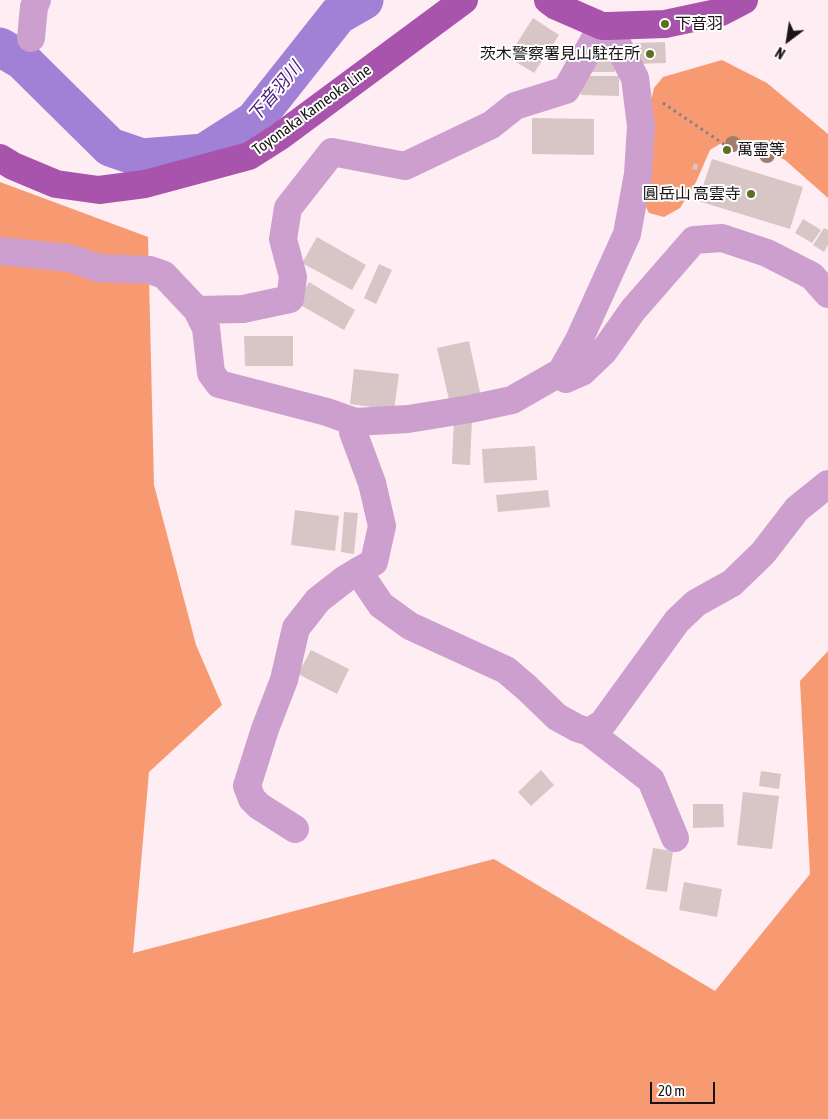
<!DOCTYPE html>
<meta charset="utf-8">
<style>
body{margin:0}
#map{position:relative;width:828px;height:1119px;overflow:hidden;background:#feedf3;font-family:"Asap Condensed",sans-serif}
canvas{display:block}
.north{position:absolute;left:763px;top:15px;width:50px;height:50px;-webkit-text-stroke:4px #fff;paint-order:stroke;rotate:211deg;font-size:14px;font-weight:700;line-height:20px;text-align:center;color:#1a1416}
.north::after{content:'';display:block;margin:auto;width:18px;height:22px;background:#1a1416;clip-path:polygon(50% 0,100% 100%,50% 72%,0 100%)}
.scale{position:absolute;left:650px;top:1082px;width:65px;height:22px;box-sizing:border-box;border:2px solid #1a1416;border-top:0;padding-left:6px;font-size:15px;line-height:18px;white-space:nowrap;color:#1a1416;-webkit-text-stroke:4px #fff;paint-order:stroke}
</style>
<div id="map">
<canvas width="828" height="1119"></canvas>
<div class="north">N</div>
<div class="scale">20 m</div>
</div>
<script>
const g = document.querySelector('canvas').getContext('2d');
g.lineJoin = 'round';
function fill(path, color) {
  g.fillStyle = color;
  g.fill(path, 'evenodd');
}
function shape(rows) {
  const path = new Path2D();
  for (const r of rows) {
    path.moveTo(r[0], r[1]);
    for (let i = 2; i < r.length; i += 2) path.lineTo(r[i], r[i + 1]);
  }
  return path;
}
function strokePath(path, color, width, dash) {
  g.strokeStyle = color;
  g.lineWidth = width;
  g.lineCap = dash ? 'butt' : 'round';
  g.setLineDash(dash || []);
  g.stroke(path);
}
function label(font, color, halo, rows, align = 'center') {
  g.font = font + ' "Asap Condensed","Noto Sans JP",sans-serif';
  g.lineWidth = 4;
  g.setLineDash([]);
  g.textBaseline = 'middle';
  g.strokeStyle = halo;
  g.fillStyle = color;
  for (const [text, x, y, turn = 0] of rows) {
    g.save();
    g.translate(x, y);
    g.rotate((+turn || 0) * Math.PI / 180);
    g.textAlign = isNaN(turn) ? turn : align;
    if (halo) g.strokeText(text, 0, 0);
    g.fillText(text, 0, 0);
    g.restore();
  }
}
fill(shape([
 [722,60,767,83,828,134,828,198,785,160,755,146,730,141,720,144,710,150,696,182,680,208,664,217,649,213,642,199,649,109,654,88,663,77],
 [0,182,148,237,154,485,196,645,222,705,149,772,133,953,494,859,715,991,810,874,800,681,828,651,828,1119,0,1119]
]), '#f89a71');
strokePath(shape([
 [0,47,22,60,110,147,142,158,204,153,254,121,338,15,364,0]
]), '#a181d6', 39);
fill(shape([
 [533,18,559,35,534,73,508,57],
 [665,42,666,63,636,64,635,43],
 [590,55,615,55,615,72,590,72],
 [581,76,619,76,619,96,581,95],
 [532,118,594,119,594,155,532,154],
 [712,159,803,187,790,229,698,201],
 [694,163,698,165,697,170,692,169],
 [803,219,821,230,812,243,795,233],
 [824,228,828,230,828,245,824,252,813,245],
 [317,237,366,265,352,290,302,263],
 [379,264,392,270,376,304,364,298],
 [309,282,355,310,344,330,297,303],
 [244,336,293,336,293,366,245,366],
 [469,341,481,397,450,404,437,348],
 [354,369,399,374,394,410,350,404],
 [454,418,472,419,470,465,452,464],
 [535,446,537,480,484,483,482,449],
 [548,490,550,507,498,512,496,495],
 [295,510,339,516,335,551,291,545],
 [344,512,358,513,354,554,341,552],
 [311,650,349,669,337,694,298,674],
 [541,770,554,785,531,806,518,792],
 [761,771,781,774,779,789,759,786],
 [743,792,779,796,772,849,737,845],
 [693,804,723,804,724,827,693,828],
 [653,848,673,851,667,892,646,889],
 [684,882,722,889,717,917,679,910]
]), '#d8c5c5');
strokePath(shape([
 [663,103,725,145]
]), '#887d81', 3, [2.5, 4]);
strokePath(shape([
 [31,38,34,7,37,0],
 [0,251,69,258,99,268,150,270,164,275,197,310,206,328,211,373,219,384,327,412,355,422],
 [197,310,243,309,290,299,293,277,283,239,288,208,332,152,405,166,491,125,515,106,566,90,602,26],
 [561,372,566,379,582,372,604,351,633,310,694,240,722,238,767,253,812,276,828,294],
 [358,571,381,605,410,626,506,670,527,688,557,717,577,728,589,732,603,723,677,621,696,603,732,583,763,553,797,509,828,484],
 [589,732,651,780,675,838],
 [295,829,259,806,252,799,247,786,265,729,284,680,296,628,318,600,345,579,374,562,382,526,372,483,353,432,355,422,408,419,470,409,512,400,561,372,579,340,627,234,638,174,641,126,635,78,608,26]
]), '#cd9fce', 28);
strokePath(shape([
 [548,0,556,6,602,26,608,26,665,24,721,12,744,0],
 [0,158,13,166,56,184,99,190,145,184,249,156,279,137,464,0]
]), '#a954ac', 28);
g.fillStyle = '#a47c6e';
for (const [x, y] of [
 [733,144],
 [767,155]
]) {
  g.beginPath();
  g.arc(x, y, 8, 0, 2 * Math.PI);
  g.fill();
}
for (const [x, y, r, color] of [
 [665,24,5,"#5d701f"],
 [650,54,5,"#5d701f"],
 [727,150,5,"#5d701f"],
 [751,194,5,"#5d701f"]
]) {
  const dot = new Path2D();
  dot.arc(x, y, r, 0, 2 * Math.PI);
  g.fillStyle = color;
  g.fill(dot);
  strokePath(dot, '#fff', 2);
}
label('16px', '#1a1416', '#fff', [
 ["下音羽",675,24],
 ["茨木警察署見山駐在所",640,54,"right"],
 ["萬霊等",737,150],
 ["圓岳山 高雲寺",741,194,"right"]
], 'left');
label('16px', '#1a1416', '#fff', [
 ["Toyonaka Kameoka Line",312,110,-36]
]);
label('italic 18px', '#48167b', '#fff', [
 ["下音羽川",275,92,-50]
]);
</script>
